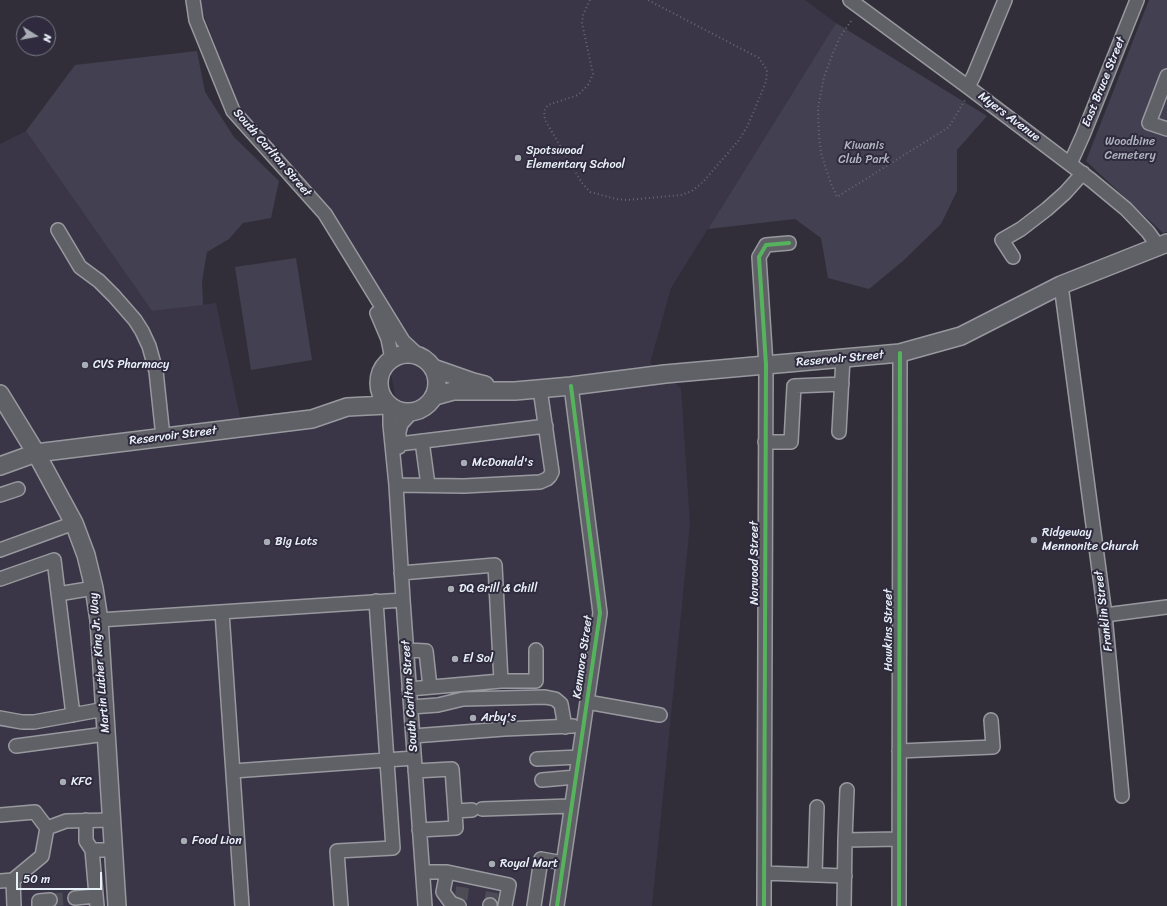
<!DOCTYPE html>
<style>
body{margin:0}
#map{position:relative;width:1167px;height:906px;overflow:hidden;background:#312e39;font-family:Sriracha,sans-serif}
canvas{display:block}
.north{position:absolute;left:16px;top:16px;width:40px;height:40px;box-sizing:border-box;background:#2f2a3d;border:1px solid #797a88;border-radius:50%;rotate:101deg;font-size:11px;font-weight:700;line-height:16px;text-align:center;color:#e8f1f8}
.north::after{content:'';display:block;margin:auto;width:14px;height:18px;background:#a8adb5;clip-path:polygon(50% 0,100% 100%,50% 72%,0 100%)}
.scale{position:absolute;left:16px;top:872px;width:86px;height:18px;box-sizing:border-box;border:2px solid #e8f1f8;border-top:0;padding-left:5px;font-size:12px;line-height:14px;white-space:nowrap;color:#e8f1f8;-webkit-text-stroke:3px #2f2a3d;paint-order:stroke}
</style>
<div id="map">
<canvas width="1167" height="906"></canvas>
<div class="north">N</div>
<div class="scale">50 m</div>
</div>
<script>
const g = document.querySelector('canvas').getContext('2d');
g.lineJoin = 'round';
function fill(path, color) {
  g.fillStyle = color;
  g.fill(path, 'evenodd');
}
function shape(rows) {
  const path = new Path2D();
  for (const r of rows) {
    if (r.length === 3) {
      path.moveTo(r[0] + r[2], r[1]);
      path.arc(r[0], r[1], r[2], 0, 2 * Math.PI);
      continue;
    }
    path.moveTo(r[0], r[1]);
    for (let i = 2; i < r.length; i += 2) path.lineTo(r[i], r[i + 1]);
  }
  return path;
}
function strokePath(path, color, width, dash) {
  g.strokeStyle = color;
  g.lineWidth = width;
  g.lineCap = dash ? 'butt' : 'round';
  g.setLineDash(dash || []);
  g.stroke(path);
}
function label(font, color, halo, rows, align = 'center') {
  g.font = font + ' Sriracha,sans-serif';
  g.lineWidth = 4;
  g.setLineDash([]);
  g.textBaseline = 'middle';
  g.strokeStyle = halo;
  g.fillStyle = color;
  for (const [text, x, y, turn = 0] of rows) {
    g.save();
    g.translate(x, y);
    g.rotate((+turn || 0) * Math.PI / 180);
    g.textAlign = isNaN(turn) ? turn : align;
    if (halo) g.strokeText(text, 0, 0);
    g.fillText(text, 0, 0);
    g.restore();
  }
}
fill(shape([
 [201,0,805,0,836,23,671,288,650,363,681,388,690,524,652,906,0,906,0,144,26,131,152,311,216,303,240,417,396,401,379,309,360,256,330,208,239,108,202,10]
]), '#3a3647');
fill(shape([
 [1149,0,1167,0,1167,232,1163,233,1086,161],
 [836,23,987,116,957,150,957,191,941,224,903,261,869,289,828,278,821,238,795,219,708,229],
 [197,51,205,92,234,137,279,181,271,218,243,223,229,239,207,252,202,281,203,305,152,311,26,131,75,65],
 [296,258,312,360,251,370,235,267]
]), '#434151');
strokePath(shape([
 [50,900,75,898],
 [461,900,463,884],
 [490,905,493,889]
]), '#4c4b56', 13, [13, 6]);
const minor = shape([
 [193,0,196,20,233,111,325,214,403,341,419,356],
 [850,0,968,87,1091,180,1126,209,1148,232,1158,246],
 [1167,76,1149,123,1167,129],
 [968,87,974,75,1005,0],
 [1070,164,1083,135,1137,0],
 [58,230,80,267,99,281,114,296,135,320,142,331,149,346,156,371,163,437],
 [1013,257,1002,240,1021,229,1047,209,1065,193,1083,173],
 [1061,285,1105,615,1122,796],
 [377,313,388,339,392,359],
 [390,407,390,425,396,485,403,600,425,906],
 [839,432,843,358],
 [422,441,428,485],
 [765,442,791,442,794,386,842,384],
 [399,444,546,426],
 [399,447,399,432,401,424,411,413],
 [396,485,464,486,540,482,547,479,550,476,552,472,540,389],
 [0,495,18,489],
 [0,550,74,523],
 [401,573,495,565,501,681,536,681,536,650],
 [0,579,54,560,73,715],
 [58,594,94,588],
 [222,612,242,906],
 [1105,615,1167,607],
 [99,620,403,600],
 [407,650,426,651,430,687],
 [409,689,501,681],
 [587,702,660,715],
 [411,707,438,705,463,699,545,697,555,699,561,704,565,727],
 [0,718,22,722,34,722,105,709],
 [413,736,504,729,573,726],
 [16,746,106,734],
 [899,751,993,747,991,720],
 [537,759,579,757],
 [233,771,414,758],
 [415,771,452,769,455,811,456,828,419,830],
 [542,780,576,777],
 [847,790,845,840,899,839],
 [482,809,571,806],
 [455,811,472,810],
 [0,815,35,812,47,828],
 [86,820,86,841,92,850],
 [423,872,447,872,509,885,505,906],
 [447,872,443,892,451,903,459,906],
 [764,873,845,876],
 [815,875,817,807],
 [0,881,13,880],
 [75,898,96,896],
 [14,906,13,880,42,856,47,828,66,821,112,820],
 [39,906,39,901,50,900],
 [97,906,92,850,113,850],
 [341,906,337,851,393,848,376,601],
 [490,906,490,905],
 [534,906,541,859,563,863],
 [557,906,600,613,571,386],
 [764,906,766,365,759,257,766,245,789,243],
 [844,906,845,840],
 [899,906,900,353]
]);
const major = shape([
 [408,383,29],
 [433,368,473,382,485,385],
 [0,394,36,453,74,523,86,555,94,588,99,620,117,906],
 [435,396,453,391,515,391,571,386,665,374,900,353,961,336,1061,285,1167,243],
 [0,466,36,453,312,419,347,407,387,405]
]);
strokePath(minor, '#98999f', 16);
strokePath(major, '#98999f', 20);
strokePath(shape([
 [590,0,583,15,582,23,593,74,588,85,578,95,548,105,544,111,545,120,582,183,590,192,616,199,627,200,681,195,692,191,703,182,739,140,748,125,766,82,767,70,759,58,648,0],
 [851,21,840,37,833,53,824,77,818,108,819,135,821,153,830,181,837,197,949,127,965,100]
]), '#68686f', 2, [1, 3]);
strokePath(minor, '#606067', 13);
strokePath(major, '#606067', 17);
strokePath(shape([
 [557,906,600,613,571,386],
 [764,906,766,365,759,257,766,245,789,243],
 [899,906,900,353]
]), '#56b35d', 4);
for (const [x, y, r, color] of [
 [518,158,4,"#a8adb5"],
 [85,365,4,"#a8adb5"],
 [464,463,4,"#a8adb5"],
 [1034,540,4,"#a8adb5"],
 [267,542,4,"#a8adb5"],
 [451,589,4,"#a8adb5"],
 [455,659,4,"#a8adb5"],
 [473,718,4,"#a8adb5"],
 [63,782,4,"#a8adb5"],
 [184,841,4,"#a8adb5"],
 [492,864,4,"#a8adb5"]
]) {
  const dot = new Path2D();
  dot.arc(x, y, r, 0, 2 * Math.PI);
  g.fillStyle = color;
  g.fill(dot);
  strokePath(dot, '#2f2a3d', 1.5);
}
label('12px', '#e8f1f8', '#2f2a3d', [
 ["East Bruce Street",1104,82,-68],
 ["Myers Avenue",1009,117,37],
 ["South Carlton Street",272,153,49],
 ["Reservoir Street",840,359,-5],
 ["Reservoir Street",173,436,-7],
 ["Norwood Street",755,563,-90],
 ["Franklin Street",1104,611,-97],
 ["Hawkins Street",889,630,-90],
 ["Kenmore Street",583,657,-82],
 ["Martin Luther King Jr. Way",100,663,-95],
 ["South Carlton Street",410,696,-94]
]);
label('12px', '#afb4bf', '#2f2a3d', [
 ["Woodbine",1130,142],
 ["Cemetery",1130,156],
 ["Kiwanis",864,146],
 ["Club Park",864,160]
]);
label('12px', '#e8f1f8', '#2f2a3d', [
 ["Spotswood",526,151],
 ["Elementary School",526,165],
 ["CVS Pharmacy",93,365],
 ["McDonald's",472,463],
 ["Ridgeway",1042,533],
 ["Mennonite Church",1042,547],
 ["Big Lots",275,542],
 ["DQ Grill & Chill",459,589],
 ["El Sol",463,659],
 ["Arby's",481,718],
 ["KFC",71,782],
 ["Food Lion",192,841],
 ["Royal Mart",500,864]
], 'left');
</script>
